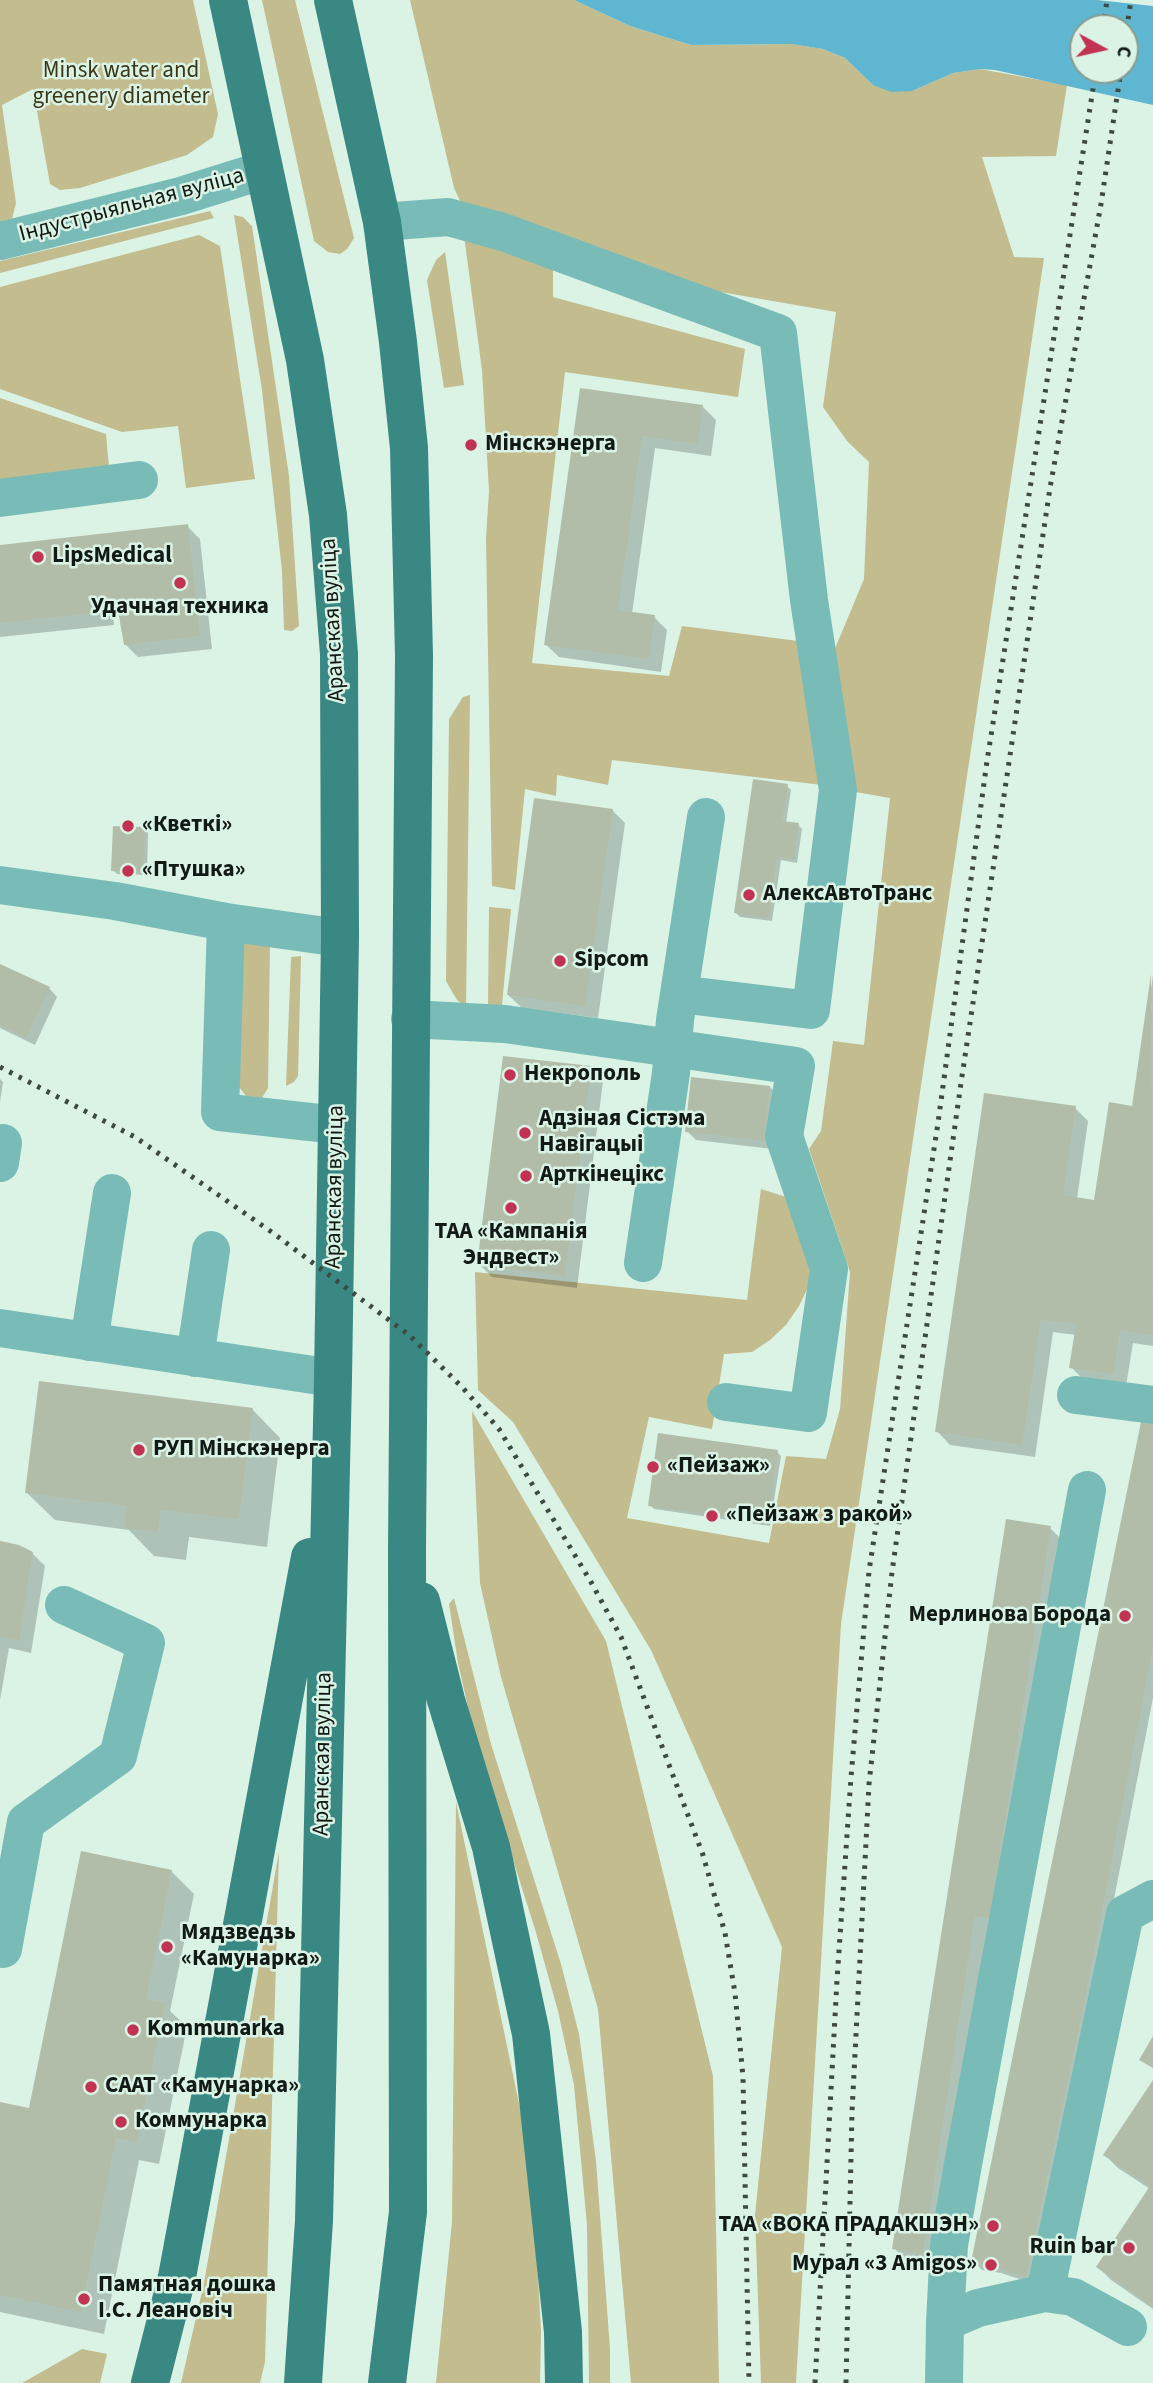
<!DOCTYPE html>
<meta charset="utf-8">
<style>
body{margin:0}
#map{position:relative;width:1153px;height:2383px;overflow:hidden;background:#dbf3e5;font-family:"Source Sans 3",sans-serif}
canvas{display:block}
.north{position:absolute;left:1069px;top:14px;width:70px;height:70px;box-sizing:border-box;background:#dbf3e5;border:2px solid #8a9c92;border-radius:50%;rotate:98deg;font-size:19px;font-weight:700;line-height:28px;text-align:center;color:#111a15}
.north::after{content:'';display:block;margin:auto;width:24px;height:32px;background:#c23253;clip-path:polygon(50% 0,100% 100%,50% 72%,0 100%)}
</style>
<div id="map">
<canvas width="1153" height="2383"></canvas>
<div class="north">С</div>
</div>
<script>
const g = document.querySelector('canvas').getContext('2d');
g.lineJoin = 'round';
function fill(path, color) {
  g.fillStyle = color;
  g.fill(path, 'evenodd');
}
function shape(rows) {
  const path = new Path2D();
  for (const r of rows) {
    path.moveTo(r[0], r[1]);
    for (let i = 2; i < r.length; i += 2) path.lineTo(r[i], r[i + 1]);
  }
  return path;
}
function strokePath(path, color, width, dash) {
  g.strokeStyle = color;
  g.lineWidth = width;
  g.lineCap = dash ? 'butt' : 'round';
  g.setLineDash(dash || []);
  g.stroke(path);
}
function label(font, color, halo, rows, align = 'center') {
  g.font = font + ' "Source Sans 3",sans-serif';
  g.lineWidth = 5;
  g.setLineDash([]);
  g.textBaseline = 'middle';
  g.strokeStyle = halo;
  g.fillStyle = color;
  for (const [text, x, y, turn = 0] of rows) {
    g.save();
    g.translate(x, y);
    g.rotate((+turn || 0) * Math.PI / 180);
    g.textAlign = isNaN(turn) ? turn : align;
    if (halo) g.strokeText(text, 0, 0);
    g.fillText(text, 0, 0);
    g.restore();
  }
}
fill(shape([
 [0,0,193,0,218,114,213,137,187,155,80,188,60,190,50,184,33,89,2,105,16,203,12,219,0,223],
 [262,0,295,0,354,238,347,249,340,254,328,252,314,241],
 [410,0,574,0,630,26,691,45,792,44,823,49,845,58,873,85,912,91,953,73,980,69,1067,85,1056,156,982,157,1014,257,1044,258,841,1624,796,2383,761,2383,755,2215,782,1947,651,1650,513,1422,478,1390,475,1272,747,1300,761,1189,789,1198,804,1226,811,1281,799,1306,786,1325,770,1340,752,1352,724,1354,712,1429,649,1417,627,1518,769,1543,786,1456,826,1459,840,1409,850,1272,809,1149,821,1131,833,1041,864,1045,890,798,850,791,834,651,864,579,869,462,847,441,823,407,836,312,715,291,462,205,454,188],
 [210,211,214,218,0,273,0,261],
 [234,215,243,217,252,226,289,476,299,626,292,631,284,630,282,571,262,390],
 [199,235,220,246,255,479,186,488,178,426,122,432,0,389,0,287],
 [464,236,553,262,553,297,745,349,738,397,565,372,532,663,669,676,682,626,798,641,822,785,612,760,608,785,557,775,556,796,525,789,515,890,492,886,486,538,489,491,482,370],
 [445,252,464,385,444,388,427,280,436,260],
 [0,398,106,434,109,467,0,480],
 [470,695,466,1007,457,1000,446,981,449,719,463,697],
 [489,907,511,909,502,1005,488,1006],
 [241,939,270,943,268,1088,262,1098,246,1096,239,1087],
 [301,956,298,1076,294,1082,286,1086,291,957],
 [472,1411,606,1641,713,2076,719,2383,631,2383,598,2009,501,1677,480,1583],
 [454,1598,491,1744,561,1964,579,2034,596,2161,610,2349,610,2383,589,2383,587,2225,574,2085,558,2011,535,1929,477,1747,458,1663,449,1604],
 [456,1802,521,2113,535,2221,541,2331,540,2383,436,2383,452,2222],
 [279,1851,265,2362,260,2383,181,2383,204,2283],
 [82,2349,107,2354,100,2383,22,2383]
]), '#c2bc8e');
fill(shape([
 [574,0,1097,0,1153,6,1153,105,995,70,980,69,953,73,912,91,891,92,873,85,845,58,823,49,792,44,691,45,630,26],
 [1083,28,1125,28,1125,70,1083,70]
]), '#5fb6d0');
fill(shape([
 [581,390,703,407,716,420,711,456,655,448,632,614,654,617,667,630,661,672,559,657,545,644],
 [187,526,200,539,212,649,138,657,125,644,120,613,113,614,114,625,0,637,0,546],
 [787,786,791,790,786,823,798,825,802,829,797,863,781,860,772,921,740,917,736,913],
 [612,810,625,823,598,1018,522,1008,508,995],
 [144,829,148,833,147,875,117,874,113,870],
 [0,966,49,988,57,997,35,1045,0,1028],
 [1153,975,1153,1346,1133,1343,1126,1386,1084,1380,1071,1367,1076,1335,1053,1332,1035,1457,950,1445,937,1431,1075,1108,1088,1121,1077,1199,1096,1202,1134,1108],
 [590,1068,603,1081,577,1288,492,1277,479,1264],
 [0,1079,3,1082,0,1102],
 [770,1087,778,1096,772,1149,696,1140,687,1131],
 [252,1409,280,1438,267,1547,189,1537,186,1560,154,1556,129,1530,55,1520,26,1492],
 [1153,1416,1153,1698,1090,2023,1035,2284,1001,2273,982,2270,973,2261],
 [777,1452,781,1456,770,1526,654,1509,650,1505],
 [1050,1528,1067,1545,939,2270,911,2265,894,2248],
 [0,1543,32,1553,45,1566,31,1653,9,1648,0,1700],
 [171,1871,194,1894,170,2011,187,2027,159,2164,139,2160,104,2334,0,2312,0,2104,31,2111],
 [1153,2083,1153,2309,1111,2280,1098,2267,1150,2189,1118,2168,1105,2155]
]), '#0003');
fill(shape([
 [580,388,703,405,698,444,642,436,618,610,655,615,649,659,544,645],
 [188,524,200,636,124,645,116,599,101,601,102,612,0,623,0,545],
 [753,779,788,784,782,821,799,823,794,859,777,857,769,918,734,913],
 [534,798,613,809,585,1006,507,995],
 [113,826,145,827,143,872,111,871],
 [0,964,50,987,26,1038,0,1025],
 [1151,974,1153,1335,1120,1330,1114,1374,1069,1368,1076,1324,1041,1320,1022,1445,935,1432,984,1093,1076,1106,1063,1195,1094,1200,1109,1102,1132,1106],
 [503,1056,591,1066,565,1276,477,1265],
 [691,1077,770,1086,764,1141,685,1132],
 [39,1381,253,1408,239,1519,161,1510,158,1532,124,1528,127,1506,25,1493],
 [1143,1412,1153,1414,1153,1647,1082,2014,1026,2277,991,2265,971,2262],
 [658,1433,778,1450,767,1523,648,1506],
 [1006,1519,1051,1526,990,1918,975,1916,923,2254,892,2249],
 [0,1541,19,1545,33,1552,19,1641,0,1637],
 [81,1851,172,1870,146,1999,165,2003,137,2142,116,2138,81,2312,0,2295,0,2102,29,2108],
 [1153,2036,1153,2068,1139,2060],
 [1153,2080,1153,2307,1096,2267,1150,2186,1103,2155]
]), '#b1bda8');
strokePath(shape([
 [382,222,448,217,503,232,778,333,809,600,838,790,811,1010,679,994],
 [0,241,181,196,264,170],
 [0,498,139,480],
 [0,885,115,901,226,922,340,938],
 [226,922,220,1112,337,1125],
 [410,1019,505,1024,796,1066,784,1136,829,1269,808,1413,726,1402],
 [0,1163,3,1143],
 [643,1263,671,1073,675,1020,706,817],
 [0,1328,333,1378],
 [89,1342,112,1193],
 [195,1358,211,1250],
 [1076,1395,1153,1405],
 [3,1949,26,1822,118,1756,146,1643,64,1605],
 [1045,2293,1125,1914,1153,1899],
 [945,2322,949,2245,962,2170,1087,1490],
 [944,2383,945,2322,978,2308,1045,2293,1073,2297,1128,2327]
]), '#79bcb7', 38);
strokePath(shape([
 [228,0,305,360,328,515,339,654,340,938,333,1378,314,2221,303,2383],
 [333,0,382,222,398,342,409,448,414,656,407,1548,408,2212,387,2383],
 [421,1601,446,1700,491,1847,531,2034,563,2332,564,2383],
 [150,2383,177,2277,310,1557]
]), '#398883', 38);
strokePath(shape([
 [1103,28,1107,0],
 [1125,40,1131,0],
 [0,1067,135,1137,273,1233,409,1335,462,1387,499,1429,591,1582,621,1637,660,1741,703,1855,725,1933,735,1993,743,2077,749,2383],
 [815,2383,837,1980,851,1777,869,1571,938,1123,987,761,1096,70],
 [846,2383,852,2112,869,1784,892,1572,961,1083,1050,488,1101,204,1121,70]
]), '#3d4a43', 5, [3.5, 7]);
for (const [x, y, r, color] of [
 [471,445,7,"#c23253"],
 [38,557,7,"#c23253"],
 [180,583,7,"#c23253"],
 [128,826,7,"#c23253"],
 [128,871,7,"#c23253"],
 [749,895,7,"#c23253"],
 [560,961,7,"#c23253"],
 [510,1075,7,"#c23253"],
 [525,1133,7,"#c23253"],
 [526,1176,7,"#c23253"],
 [511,1208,7,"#c23253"],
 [139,1450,7,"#c23253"],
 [653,1467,7,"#c23253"],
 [712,1516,7,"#c23253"],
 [1125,1616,7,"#c23253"],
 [167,1947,7,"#c23253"],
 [133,2030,7,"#c23253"],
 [91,2087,7,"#c23253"],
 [121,2122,7,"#c23253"],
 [993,2226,7,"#c23253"],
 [1129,2248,7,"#c23253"],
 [991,2265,7,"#c23253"],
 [84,2299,7,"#c23253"]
]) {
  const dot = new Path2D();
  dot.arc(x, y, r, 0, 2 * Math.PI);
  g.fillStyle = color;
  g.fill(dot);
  strokePath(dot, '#dbf3e5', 2.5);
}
label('23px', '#3b3617', '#dbf3e5', [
 ["Minsk water and",121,72],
 ["greenery diameter",121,98]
]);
label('23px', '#111a15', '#dbf3e5', [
 ["Індустрыяльная вуліца",132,206,-15],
 ["Аранская вуліца",334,620,-93],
 ["Аранская вуліца",336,1187,-89],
 ["Аранская вуліца",324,1754,-89]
]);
label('bold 23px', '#111a15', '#dbf3e5', [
 ["Мінскэнерга",485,445],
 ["LipsMedical",52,557],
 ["Удачная техника",180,608,"center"],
 ["«Кветкі»",142,826],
 ["«Птушка»",142,871],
 ["АлексАвтоТранс",763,895],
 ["Sipcom",574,961],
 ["Некрополь",524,1075],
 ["Адзіная Сістэма",539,1120],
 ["Навігацыі",539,1146],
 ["Арткінецікс",540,1176],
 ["ТАА «Кампанія",511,1233,"center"],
 ["Эндвест»",511,1259,"center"],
 ["РУП Мінскэнерга",153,1450],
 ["«Пейзаж»",667,1467],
 ["«Пейзаж з ракой»",726,1516],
 ["Мерлинова Борода",1111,1616,"right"],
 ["Мядзведзь",181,1934],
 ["«Камунарка»",181,1960],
 ["Kommunarka",147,2030],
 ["СААТ «Камунарка»",105,2087],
 ["Коммунарка",135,2122],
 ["ТАА «ВОКА ПРАДАКШЭН»",979,2226,"right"],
 ["Ruin bar",1115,2248,"right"],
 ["Мурал «3 Amigos»",977,2265,"right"],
 ["Памятная дошка",98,2286],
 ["І.С. Леановіч",98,2312]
], 'left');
</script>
